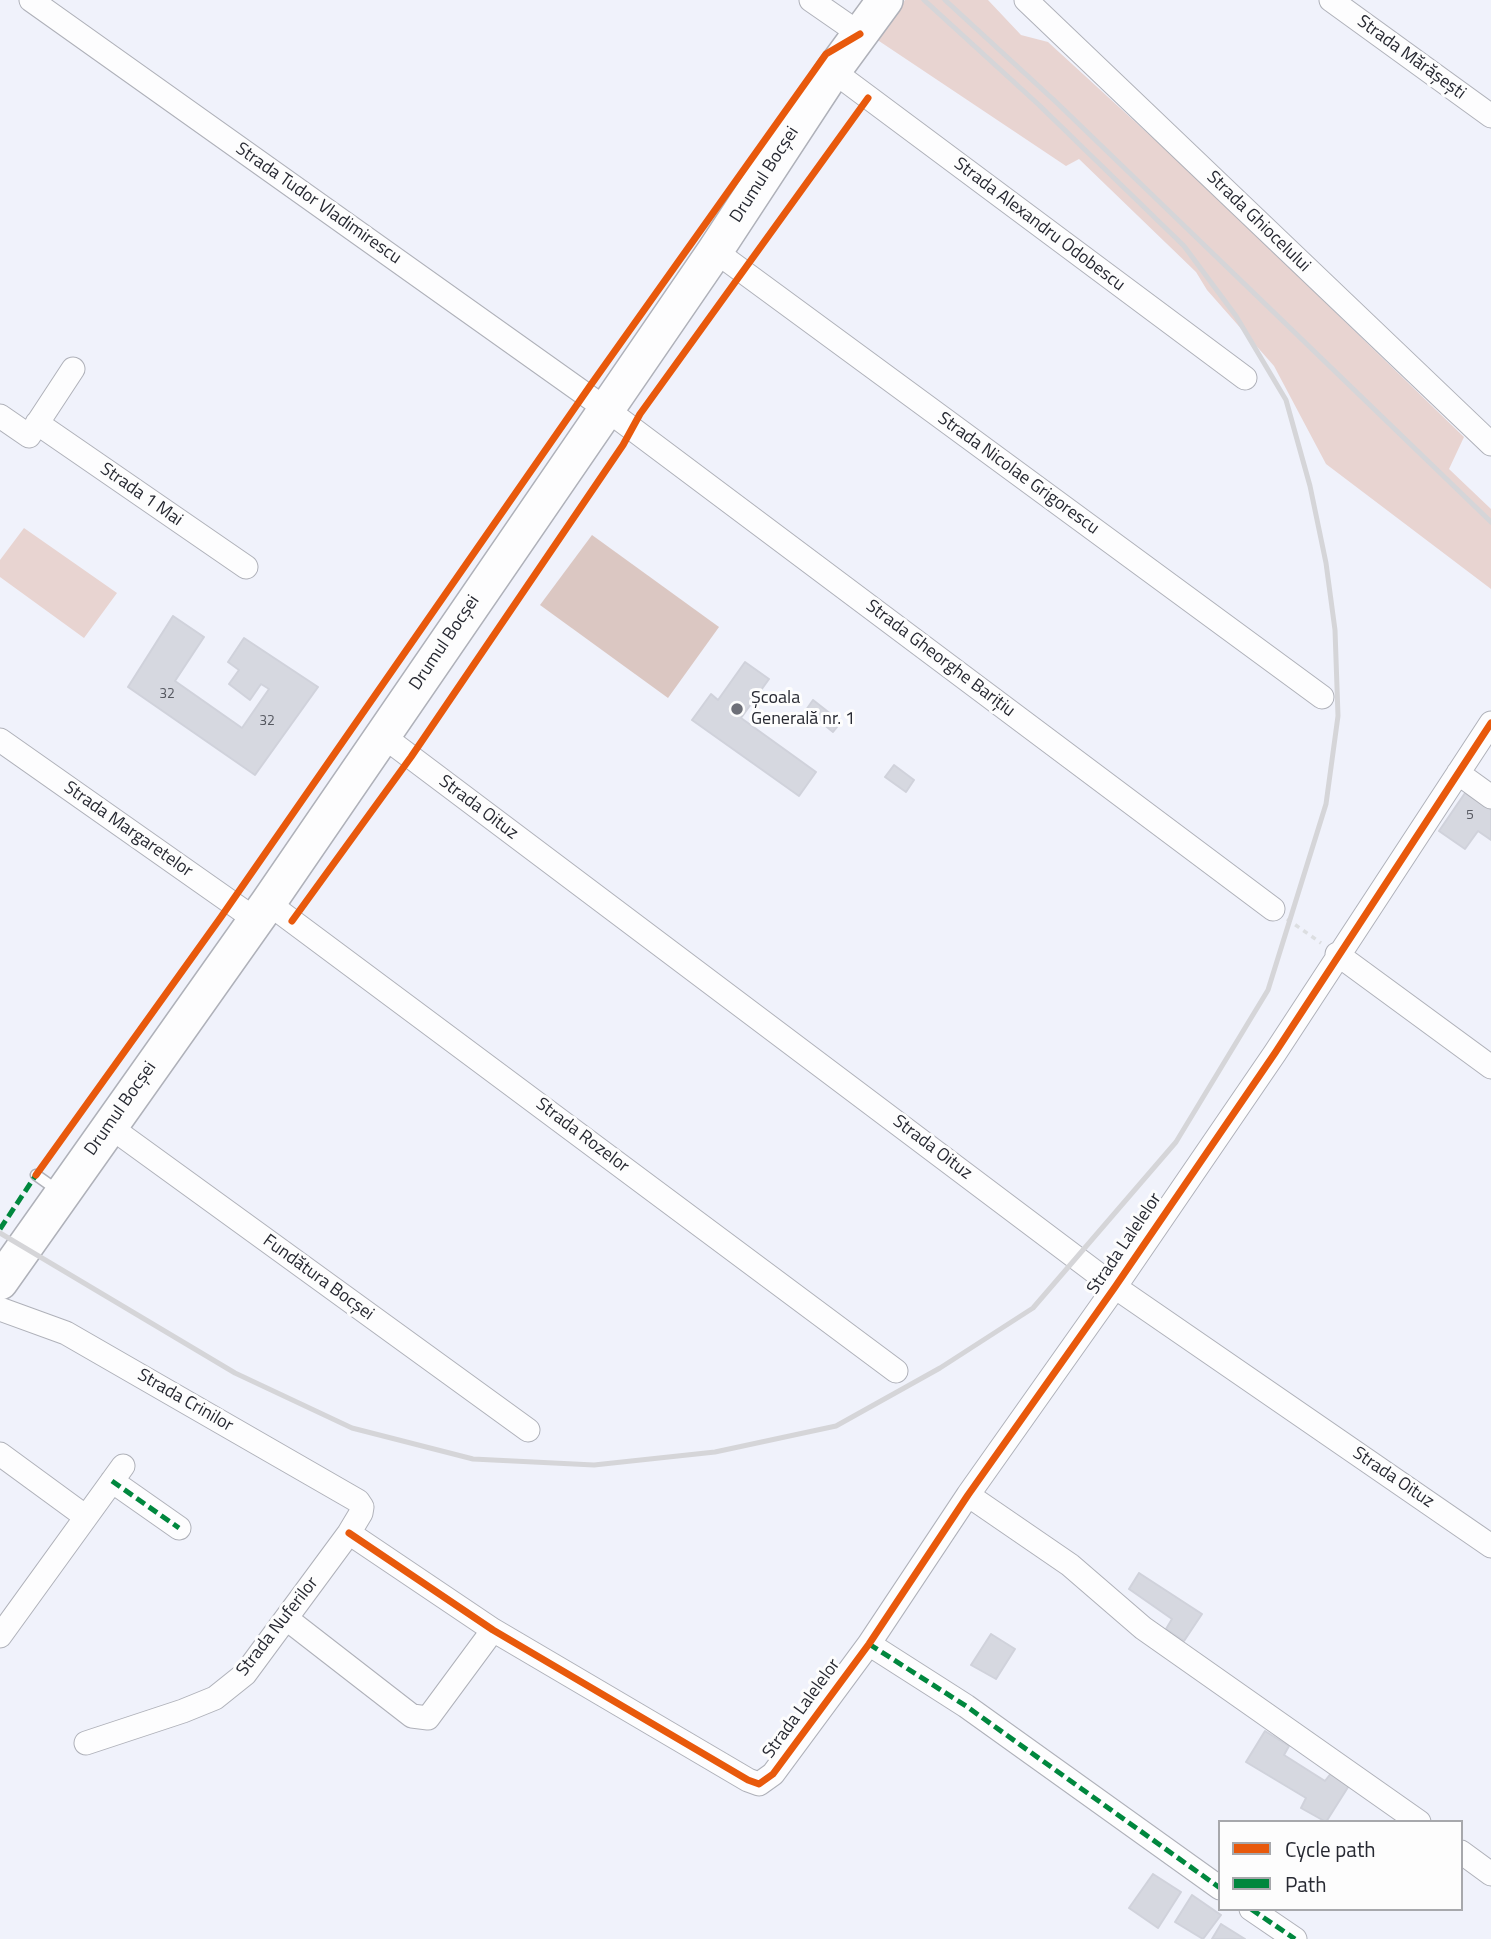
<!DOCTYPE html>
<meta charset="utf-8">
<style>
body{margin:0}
#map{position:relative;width:1491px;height:1939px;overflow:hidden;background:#f0f2fb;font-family:"Titillium Web",sans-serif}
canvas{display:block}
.legend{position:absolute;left:1218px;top:1820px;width:245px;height:91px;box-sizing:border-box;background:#fdfdfd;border:2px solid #a7a8ac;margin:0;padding:9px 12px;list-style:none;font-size:21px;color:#272932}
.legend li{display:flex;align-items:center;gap:14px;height:35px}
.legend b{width:35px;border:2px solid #a7a8ac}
</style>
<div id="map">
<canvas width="1491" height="1939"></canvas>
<ul class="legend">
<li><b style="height:9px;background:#e8590c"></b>Cycle path</li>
<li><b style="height:9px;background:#00873e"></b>Path</li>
</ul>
</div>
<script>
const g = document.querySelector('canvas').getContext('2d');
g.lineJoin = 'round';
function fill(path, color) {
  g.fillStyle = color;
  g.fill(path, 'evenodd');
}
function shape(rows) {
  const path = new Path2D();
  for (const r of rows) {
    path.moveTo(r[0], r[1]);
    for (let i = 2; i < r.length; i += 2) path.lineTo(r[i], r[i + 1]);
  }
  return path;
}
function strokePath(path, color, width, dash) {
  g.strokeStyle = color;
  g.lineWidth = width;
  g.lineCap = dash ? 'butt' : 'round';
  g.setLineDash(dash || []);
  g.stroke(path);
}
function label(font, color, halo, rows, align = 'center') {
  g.font = font + ' "Titillium Web",sans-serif';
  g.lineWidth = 6;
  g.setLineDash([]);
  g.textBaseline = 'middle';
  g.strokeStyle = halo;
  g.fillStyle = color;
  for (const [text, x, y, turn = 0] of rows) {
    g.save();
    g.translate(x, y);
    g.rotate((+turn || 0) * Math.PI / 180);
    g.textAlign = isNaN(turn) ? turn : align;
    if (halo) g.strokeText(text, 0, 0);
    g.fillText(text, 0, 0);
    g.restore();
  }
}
fill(shape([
 [905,0,988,0,1021,35,1048,42,1202,183,1464,437,1449,469,1491,509,1491,589,1326,464,1274,366,1207,290,1196,272,1079,159,1066,166,876,39],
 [24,528,117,593,84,638,0,577,0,560]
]), '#e8d4d1');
fill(shape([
 [592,535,719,627,668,698,540,605]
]), '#dbc7c2');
const building = shape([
 [173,616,204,637,175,681,242,728,269,689,261,684,250,700,229,684,239,670,228,662,244,638,318,687,255,775,128,687,173,616],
 [745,662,769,679,741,718,816,772,799,796,692,720,711,694,718,700,745,662],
 [813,700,841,722,833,732,806,710,813,700],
 [894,765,914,780,906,792,885,777,894,765],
 [1465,793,1491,810,1491,840,1478,831,1465,849,1439,831,1465,793],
 [1139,1573,1202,1614,1184,1641,1166,1629,1172,1619,1129,1589,1139,1573],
 [991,1634,1015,1649,996,1679,971,1665,991,1634],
 [1265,1731,1289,1746,1284,1755,1325,1781,1332,1772,1350,1784,1326,1822,1301,1808,1306,1798,1246,1762,1265,1731],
 [1153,1874,1181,1892,1158,1928,1129,1908,1153,1874],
 [1192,1895,1221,1915,1203,1939,1175,1922,1192,1895],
 [1221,1924,1245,1939,1212,1939,1221,1924]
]);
fill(building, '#d6d8e0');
strokePath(building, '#d0d2db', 2);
const lane = shape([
 [36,1175,60,1192]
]);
const street = shape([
 [31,0,606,409,1273,909],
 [811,0,860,34],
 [1026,0,1491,444],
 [1331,0,1491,116],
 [833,71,1245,378],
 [715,251,1322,697],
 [0,416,29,436,73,369],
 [37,423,246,567],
 [383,736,1115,1287,1491,1546],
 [0,740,256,920],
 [1458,773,1491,797],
 [268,903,896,1371],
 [1337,954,1491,1067],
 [109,1126,528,1430],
 [0,1309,66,1333,358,1501,362,1507,361,1513,349,1533,245,1674,215,1698,183,1711,86,1743],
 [0,1454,86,1517],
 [112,1481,179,1528],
 [968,1495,1070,1565,1143,1628,1419,1822],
 [349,1533,493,1630,748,1780,759,1784,773,1774,869,1644,968,1495,1115,1287,1275,1053,1491,723],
 [287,1619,412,1716,428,1718,493,1630],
 [0,1636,123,1466],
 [869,1644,966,1706,1220,1888],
 [1461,1852,1491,1874],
 [1251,1909,1295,1939]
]);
const primary = shape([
 [0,1282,268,903,715,251,833,71,885,0]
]);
strokePath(lane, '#afb1b9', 13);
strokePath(street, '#afb1b9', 25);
strokePath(primary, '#afb1b9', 38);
strokePath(shape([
 [1287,919,1321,943]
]), '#dcdee1', 3.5, [5, 5]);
strokePath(lane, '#fdfdfe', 10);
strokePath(street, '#fdfdfe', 23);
strokePath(primary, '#fdfdfe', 35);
strokePath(shape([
 [945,0,1056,102,1491,522],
 [0,1233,235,1373,352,1428,473,1459,594,1465,715,1452,836,1426,940,1368,1033,1308,1176,1142,1268,990,1326,804,1338,716,1335,630,1326,563,1310,486,1286,400,1236,316,1184,246,1039,105,924,0]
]), '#d5d5d8', 5);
strokePath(shape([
 [0,1229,36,1175],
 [112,1481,179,1528],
 [869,1644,966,1706,1220,1888],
 [1251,1909,1295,1939]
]), '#00873e', 5, [10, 5]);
strokePath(shape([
 [292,921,411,757,623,445,640,414,868,98],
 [36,1175,221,917,590,386,826,54,860,34],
 [349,1533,493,1630,748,1780,759,1784,773,1774,869,1644,968,1495,1115,1287,1275,1053,1491,723]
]), '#e8590c', 7);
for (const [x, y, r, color] of [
 [737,709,7,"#6d6f78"]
]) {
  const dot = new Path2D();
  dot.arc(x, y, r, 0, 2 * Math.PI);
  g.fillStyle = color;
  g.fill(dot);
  strokePath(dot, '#fdfdfd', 2.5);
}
label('14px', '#565860', null, [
 ["32",167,695],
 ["32",267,722],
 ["5",1470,816]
]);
label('18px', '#272932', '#fdfdfd', [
 ["Strada Mărășești",1411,58,36],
 ["Drumul Bocșei",765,175,-57],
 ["Strada Tudor Vladimirescu",318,204,35],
 ["Strada Ghiocelului",1258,222,44],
 ["Strada Alexandru Odobescu",1039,225,37],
 ["Strada Nicolae Grigorescu",1018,474,36],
 ["Strada 1 Mai",141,495,35],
 ["Drumul Bocșei",445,643,-56],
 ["Strada Gheorghe Barițiu",940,659,37],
 ["Strada Oituz",478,808,37],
 ["Strada Margaretelor",128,830,35],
 ["Drumul Bocșei",121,1109,-55],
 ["Strada Rozelor",582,1136,37],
 ["Strada Oituz",932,1148,37],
 ["Strada Lalelelor",1125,1244,-56],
 ["Fundătura Bocșei",318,1278,36],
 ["Strada Crinilor",185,1401,30],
 ["Strada Oituz",1393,1478,34],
 ["Strada Nuferilor",278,1627,-52],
 ["Strada Lalelelor",802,1709,-54]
]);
label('18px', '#272932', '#fdfdfd', [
 ["Școala",751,699],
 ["Generală nr. 1",751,720]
], 'left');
</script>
